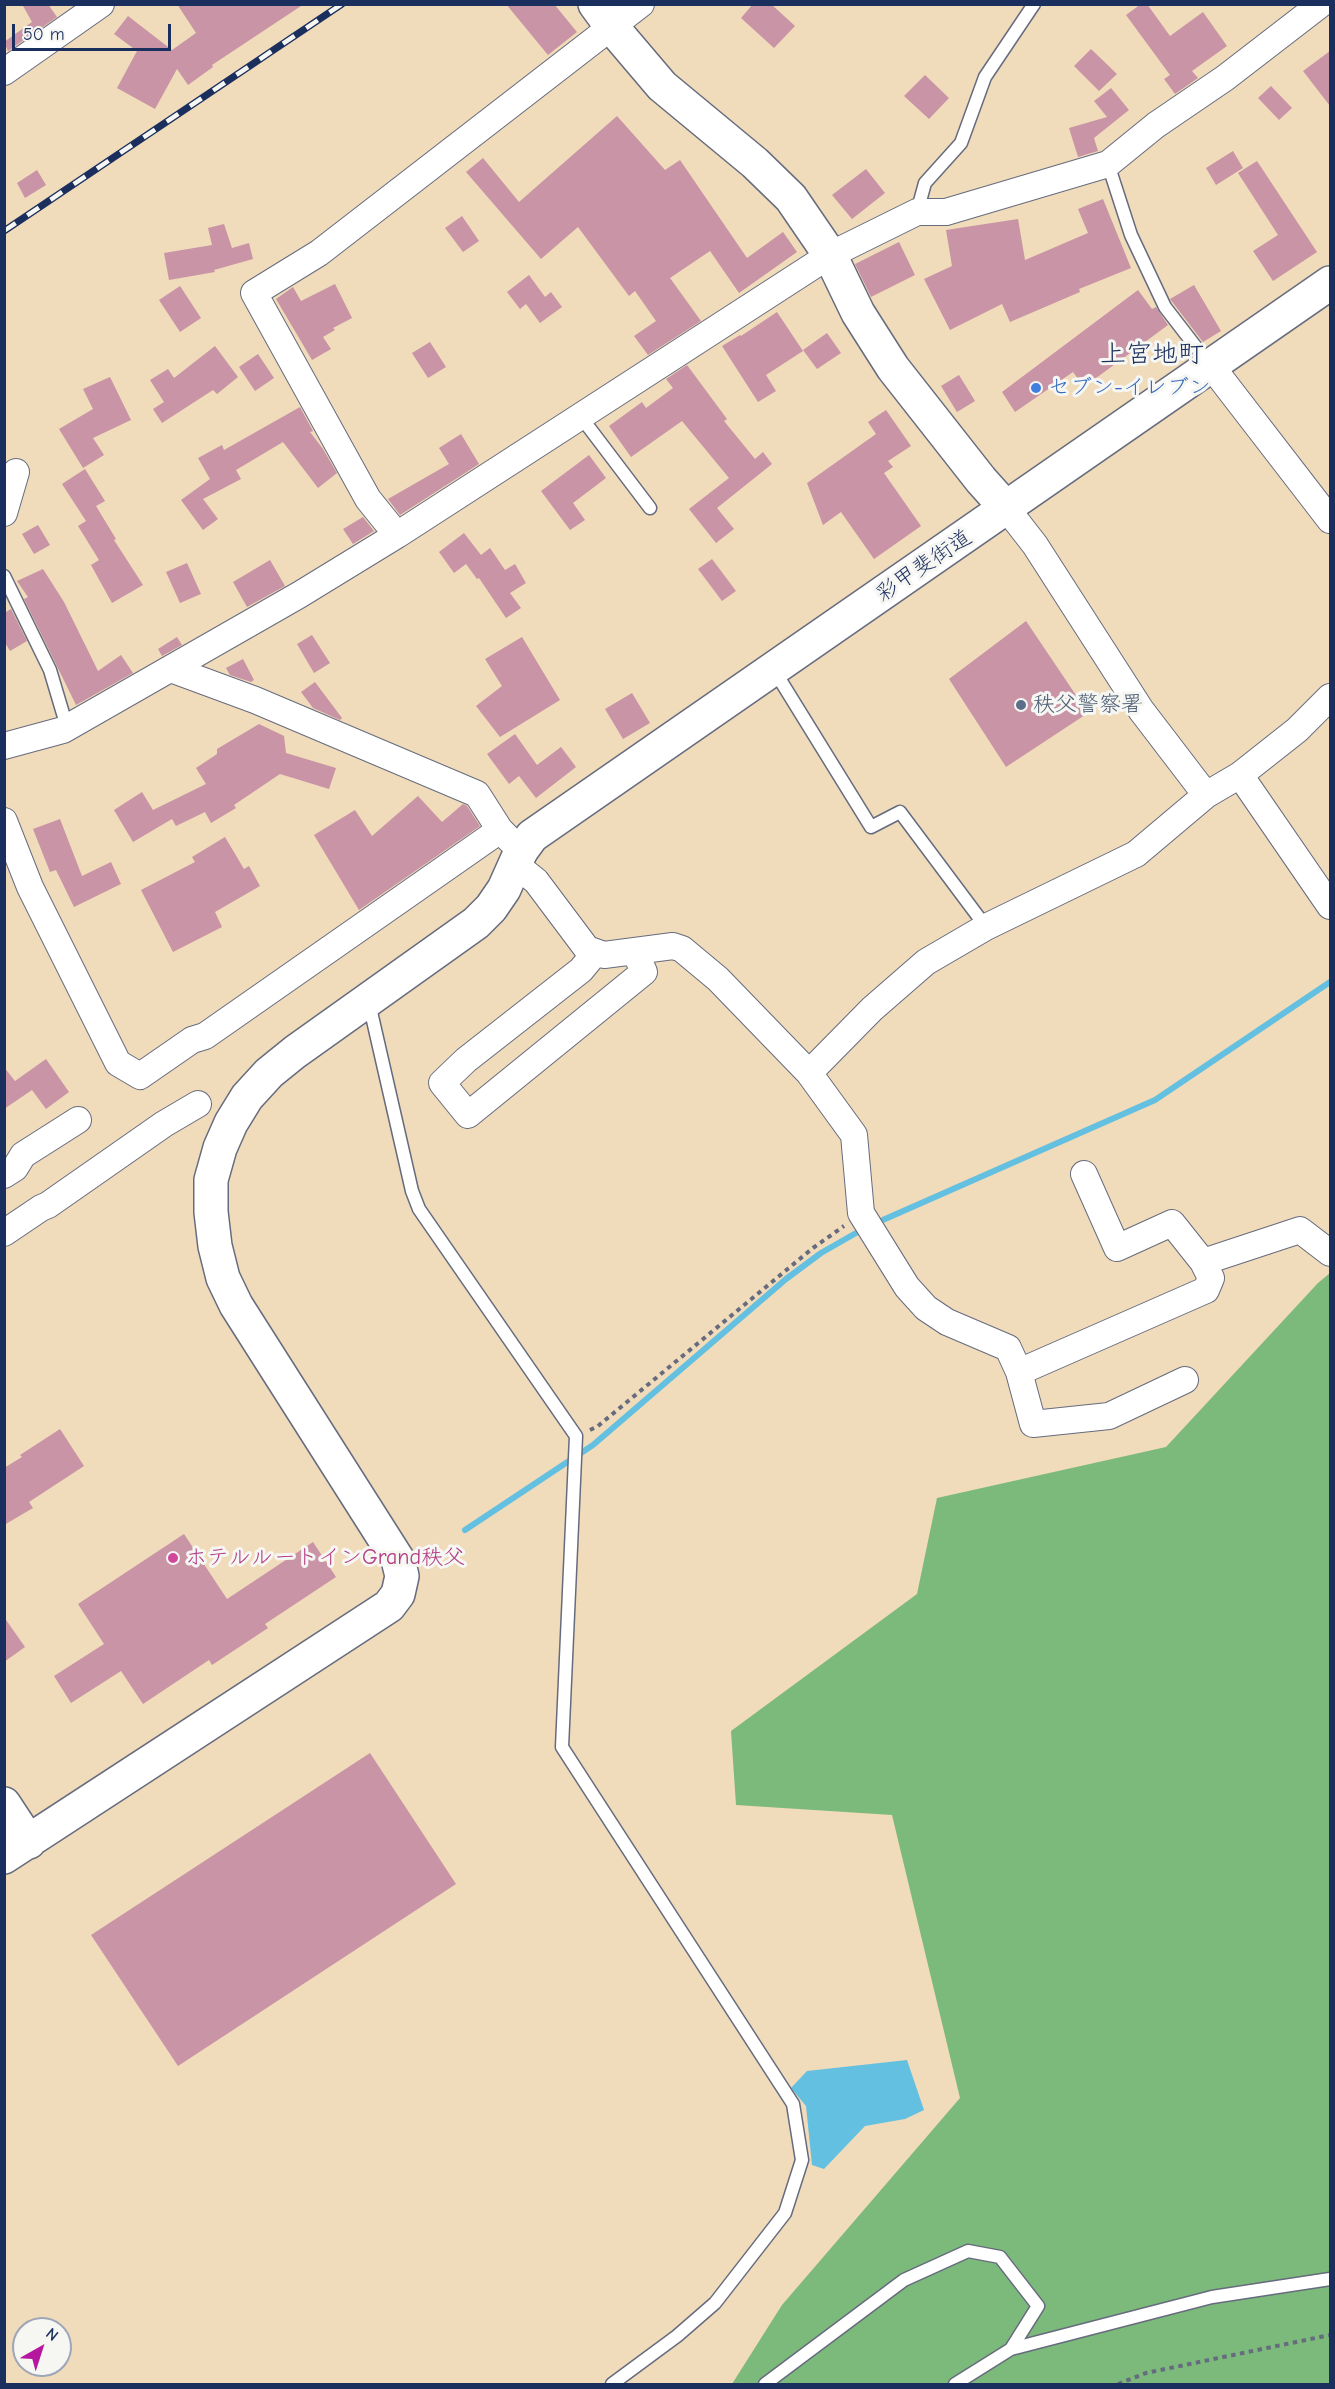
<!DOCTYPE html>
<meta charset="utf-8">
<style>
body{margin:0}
#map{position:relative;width:1335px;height:2389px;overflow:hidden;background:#f0dbba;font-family:"Comic Neue",sans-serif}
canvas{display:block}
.frame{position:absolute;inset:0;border:6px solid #1b2f5e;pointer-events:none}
.north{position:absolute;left:12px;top:2317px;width:60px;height:60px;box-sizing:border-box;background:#f6f6f2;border:2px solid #9ea6b7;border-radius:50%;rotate:39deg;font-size:16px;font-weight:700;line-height:24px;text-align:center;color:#1b2f5e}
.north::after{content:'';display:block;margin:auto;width:21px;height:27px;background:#b5179e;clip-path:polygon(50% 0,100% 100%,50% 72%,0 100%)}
.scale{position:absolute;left:12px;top:24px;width:159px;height:27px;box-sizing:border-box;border:3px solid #1b2f5e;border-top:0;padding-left:8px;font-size:18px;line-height:21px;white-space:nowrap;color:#1b2f5e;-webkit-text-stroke:4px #f6f6f2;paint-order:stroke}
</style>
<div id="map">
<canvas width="1335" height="2389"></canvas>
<div class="frame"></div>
<div class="north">N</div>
<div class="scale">50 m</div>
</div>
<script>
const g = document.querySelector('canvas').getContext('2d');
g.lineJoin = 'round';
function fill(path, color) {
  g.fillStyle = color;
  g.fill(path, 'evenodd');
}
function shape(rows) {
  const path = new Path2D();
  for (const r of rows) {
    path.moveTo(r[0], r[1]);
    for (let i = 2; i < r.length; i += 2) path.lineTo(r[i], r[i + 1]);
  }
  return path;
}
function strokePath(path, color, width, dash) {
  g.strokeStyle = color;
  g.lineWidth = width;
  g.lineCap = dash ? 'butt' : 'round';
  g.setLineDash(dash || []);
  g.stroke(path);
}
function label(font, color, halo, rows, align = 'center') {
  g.font = font + ' "Comic Neue","Klee One",sans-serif';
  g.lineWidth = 6;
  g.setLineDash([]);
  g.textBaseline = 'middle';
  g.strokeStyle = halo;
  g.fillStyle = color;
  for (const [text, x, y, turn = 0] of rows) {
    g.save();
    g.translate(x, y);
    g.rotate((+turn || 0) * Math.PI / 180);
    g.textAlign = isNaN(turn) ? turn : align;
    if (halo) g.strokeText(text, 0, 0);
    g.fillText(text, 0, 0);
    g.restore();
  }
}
fill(shape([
 [1330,1273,1330,2384,732,2384,782,2305,960,2098,892,1815,736,1805,731,1731,917,1594,937,1498,1166,1447,1318,1283]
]), '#7bba7a');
fill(shape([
 [907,2060,924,2110,905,2119,865,2126,824,2169,812,2165,806,2106,791,2088,807,2071]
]), '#63c0e1');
strokePath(shape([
 [876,1223,1155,1100,1330,982],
 [465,1530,593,1445,786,1279,821,1253,863,1229]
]), '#63c0e1', 6);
fill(shape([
 [22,4,48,4,57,17,8,51,4,42,32,22],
 [177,4,304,4,212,65,213,67,188,85,177,69,155,109,117,88,137,51,114,34,128,16,172,50,196,33],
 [506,4,554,4,577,32,548,55],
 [753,4,771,4,795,26,774,48,741,18],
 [1141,4,1147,4,1170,36,1203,12,1227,46,1192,71,1198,78,1175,94,1164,79,1170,75,1126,15],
 [1091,49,1117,74,1099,91,1074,66],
 [1330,51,1330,106,1303,71],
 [925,75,949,98,929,119,904,96],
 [1271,86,1292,108,1279,120,1258,98],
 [1111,88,1129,110,1094,138,1098,151,1078,157,1069,128,1107,117,1094,101],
 [617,116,665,170,680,160,747,258,783,232,797,252,739,293,710,251,670,278,701,321,648,355,634,336,656,321,635,291,629,296,578,227,541,259,466,172,483,158,519,202],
 [1233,151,1243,168,1216,185,1206,168],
 [1257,161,1317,252,1273,281,1253,251,1278,235,1238,173],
 [866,169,885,193,852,219,832,195],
 [37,170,46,185,25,198,17,183],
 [1103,199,1131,268,1079,289,1080,292,1010,322,1002,304,950,330,924,279,952,266,946,230,1018,219,1025,260,1088,233,1078,209],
 [462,216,479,241,463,252,445,228],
 [224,224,232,248,249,243,253,259,214,270,215,272,169,280,164,253,212,245,208,228],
 [899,242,915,275,871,297,855,264],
 [529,275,545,297,551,292,562,307,540,323,526,304,520,309,507,292],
 [335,284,352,318,333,328,335,330,323,337,331,349,312,360,276,299,293,287,301,301],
 [1194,285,1221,331,1203,342,1170,299],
 [180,286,201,318,180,332,159,300],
 [1138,290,1152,309,1156,307,1168,325,1084,387,1073,372,1015,412,1002,392],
 [777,312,803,351,766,375,776,391,758,402,722,346,740,335,741,336],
 [827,333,841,353,817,369,803,350],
 [430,342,446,367,428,378,412,353],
 [215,346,238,377,217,394,213,390,162,423,153,409,164,402,150,380,168,369,174,378],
 [258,354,274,378,255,391,239,367],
 [687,365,727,419,724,421,755,459,763,452,772,464,717,508,734,529,716,543,689,509,729,478,682,421,631,457,609,426,642,402,646,408,673,388,666,379],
 [959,375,975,401,957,412,941,386],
 [110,377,131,420,93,438,104,455,83,468,59,429,93,409,83,389],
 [300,407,313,431,310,432,323,449,337,473,318,488,283,442,236,470,241,479,203,499,218,519,203,530,181,500,210,479,198,458,222,445,224,450],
 [886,410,911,446,888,461,893,467,884,473,921,526,874,559,841,512,823,525,807,483,876,434,868,422],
 [461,434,479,464,400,515,388,499,449,464,439,448],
 [589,455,606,478,573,503,585,520,570,530,541,491],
 [85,469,105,501,96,506,116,539,114,540,143,585,112,603,91,565,99,560,78,526,86,521,62,484],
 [363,517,374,531,353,544,343,529],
 [38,525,50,545,34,554,22,534],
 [464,533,481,555,490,548,505,570,515,564,526,583,510,593,521,608,506,618,479,578,477,579,466,564,454,573,439,552],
 [712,559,736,591,722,601,698,569],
 [270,560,285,586,247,607,233,582],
 [187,563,201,594,180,603,166,572],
 [43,569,64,602,98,671,121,655,133,673,76,705,24,599,28,597,17,581],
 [11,609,27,641,10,651,4,641,4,613],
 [1026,621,1088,713,1006,767,949,679],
 [312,635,330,663,314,673,297,644],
 [177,637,182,645,162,656,158,649],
 [522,637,560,700,500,737,476,706,502,686,485,659],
 [243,659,254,680,251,682,230,675,226,668],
 [315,682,342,718,340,720,313,708,301,692],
 [632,693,650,723,623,739,605,709],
 [259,724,284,736,286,753,336,768,329,789,280,774,234,805,236,808,211,823,205,812,176,826,172,819,133,842,114,810,142,792,153,810,206,784,196,768,217,754,217,749],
 [515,734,537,765,561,747,576,767,536,798,519,776,509,784,487,754],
 [418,796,442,822,463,804,467,806,480,826,359,910,314,835,355,810,372,836],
 [60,819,82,876,111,862,121,884,74,907,56,870,50,872,33,829],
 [225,837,244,869,249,866,260,886,215,912,222,927,173,952,141,890,195,862,192,857],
 [46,1059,69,1092,46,1109,32,1090,4,1109,4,1067,15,1081],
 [60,1429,84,1466,29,1502,33,1508,4,1525,4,1468,22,1457,20,1455],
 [184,1534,227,1599,313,1542,336,1577,265,1624,268,1628,212,1665,209,1660,143,1704,121,1671,71,1703,54,1676,104,1644,78,1604],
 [4,1617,25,1647,4,1662],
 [370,1753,456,1884,178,2066,91,1935]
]), '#c894a6');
const lane = shape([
 [1108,164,1131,235,1165,307,1209,364],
 [917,212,925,183,961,143,985,77,1034,4],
 [581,417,650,508],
 [4,576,50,670,67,727],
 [774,670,871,827,900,812,986,927],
 [369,1003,412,1191,419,1209,576,1436,562,1747,793,2104,802,2160,785,2213,715,2303,677,2336,612,2384],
 [765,2384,904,2280,968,2251,1000,2257,1038,2306,1011,2349],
 [955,2384,1011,2349,1212,2297,1330,2279]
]);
const street = shape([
 [4,72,101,4],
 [1212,367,1330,520],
 [1007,509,1035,545,1141,710,1206,795],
 [4,513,16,472],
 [397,535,368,499,254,293,319,253,641,4],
 [171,669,255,700,477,794,500,830,511,841],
 [4,746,63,730,299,595,397,535,830,255,917,212,946,212,1108,164,1156,125,1225,78,1321,4],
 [1240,775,1330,906],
 [4,821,30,887,118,1063,140,1076,192,1040,205,1036,500,830],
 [516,865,536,881,587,949,604,955,673,946,682,949,718,979,809,1073,854,1135,861,1213,907,1287,926,1308,947,1322,1008,1348,1019,1372,1206,1290,1211,1278,1203,1262,1300,1230,1330,1253],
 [595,953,581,970,466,1060,442,1083,468,1115,644,972,635,952],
 [809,1073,872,1009,926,962,986,927,1136,854,1206,795,1240,775,1297,730,1330,697],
 [1084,1174,1117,1248,1172,1223,1203,1262],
 [4,1175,15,1168,23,1155,78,1120],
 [4,1233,41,1208,48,1205,164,1124,198,1104],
 [1019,1372,1033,1424,1109,1416,1185,1380]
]);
const secondary = shape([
 [595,4,611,26,662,86,755,163,791,198,830,255,858,313,893,368,981,480,1007,509],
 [4,1804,29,1842],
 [4,1857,389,1606,398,1594,402,1576,398,1560,236,1305,223,1278,215,1246,211,1212,211,1180,220,1148,231,1123,247,1097,269,1073,295,1052,476,923,491,908,504,889,521,851]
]);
const highway = shape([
 [521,851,532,836,1330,283]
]);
strokePath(lane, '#666b7e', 15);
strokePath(street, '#666b7e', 28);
strokePath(secondary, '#666b7e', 36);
strokePath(highway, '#666b7e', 36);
strokePath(shape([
 [590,1430,598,1426,813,1248,844,1226],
 [1118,2384,1146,2373,1330,2335]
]), '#666b7e', 4, [4.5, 4.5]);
strokePath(lane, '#fff', 12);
strokePath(street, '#fff', 26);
strokePath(secondary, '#fff', 33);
strokePath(highway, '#fff', 33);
const rail = shape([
 [4,231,342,4]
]);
strokePath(rail, '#1b2f5e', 7);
strokePath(rail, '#f6f6f2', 4.5, [14]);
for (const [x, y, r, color] of [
 [1036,388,6,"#3f7fe0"],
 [1021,705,6,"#5c6f8a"],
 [173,1558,6,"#d1479c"]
]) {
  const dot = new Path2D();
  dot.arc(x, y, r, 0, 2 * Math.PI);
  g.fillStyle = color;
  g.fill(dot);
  strokePath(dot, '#f6f6f2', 2);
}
label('22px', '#366cbe', '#f6f6f2', [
 ["セブン-イレブン",1048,388]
], 'left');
label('22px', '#1b2f5e', '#f6f6f2', [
 ["彩甲斐街道",924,566,-34]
]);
label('22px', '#4e5e75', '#f6f6f2', [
 ["秩父警察署",1033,705]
], 'left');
label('22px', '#b23c85', '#f6f6f2', [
 ["ホテルルートインGrand秩父",185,1558]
], 'left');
label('26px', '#1b2f5e', '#f6f6f2', [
 ["上宮地町",1152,355]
]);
</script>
